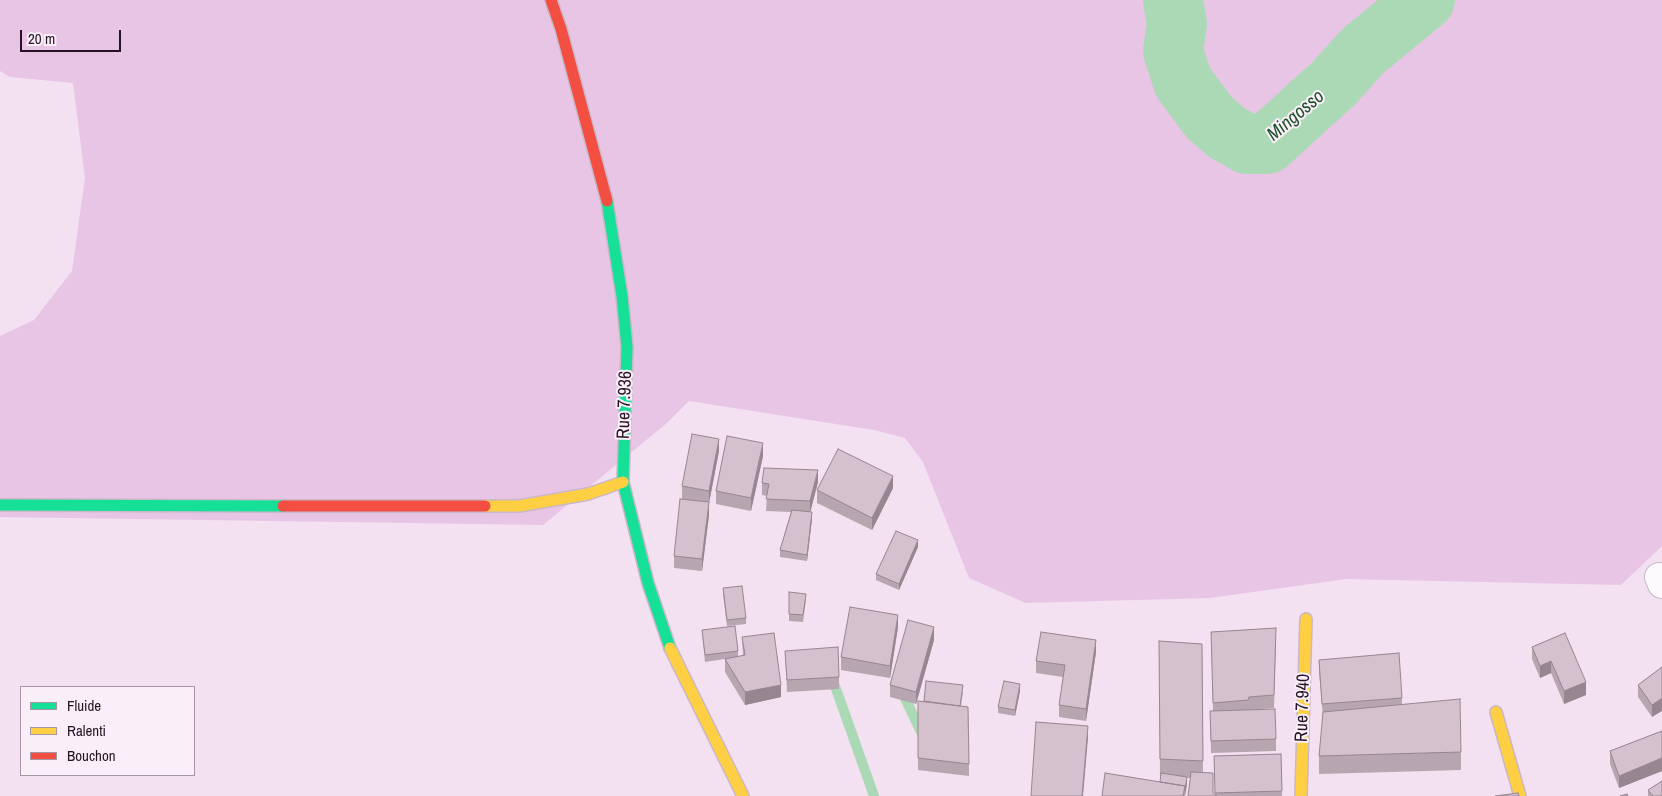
<!DOCTYPE html>
<style>
body{margin:0}
#map{position:relative;width:1662px;height:796px;overflow:hidden;background:#f3e0f1;font-family:"Archivo Narrow",sans-serif}
canvas{display:block}
.legend{position:absolute;left:20px;top:686px;width:175px;height:90px;box-sizing:border-box;background:#faeef8;border:1px solid #a696a4;margin:0;padding:6px 9px;list-style:none;font-size:15px;color:#271225}
.legend li{display:flex;align-items:center;gap:10px;height:25px}
.legend b{width:25px;border:1px solid #a696a4}
.scale{position:absolute;left:20px;top:30px;width:101px;height:22px;box-sizing:border-box;border:2px solid #271225;border-top:0;padding-left:6px;font-size:15px;line-height:18px;white-space:nowrap;color:#271225;-webkit-text-stroke:4px #faeef8;paint-order:stroke}
</style>
<div id="map">
<canvas width="1662" height="796"></canvas>
<ul class="legend">
<li><b style="height:6px;background:#16e098"></b>Fluide</li>
<li><b style="height:6px;background:#ffcf43"></b>Ralenti</li>
<li><b style="height:6px;background:#f24e42"></b>Bouchon</li>
</ul>
<div class="scale">20 m</div>
</div>
<script>
const g = document.querySelector('canvas').getContext('2d');
g.lineJoin = 'round';
function fill(path, color) {
  g.fillStyle = color;
  g.fill(path, 'evenodd');
}
function shape(rows) {
  const path = new Path2D();
  for (const r of rows) {
    path.moveTo(r[0], r[1]);
    for (let i = 2; i < r.length; i += 2) path.lineTo(r[i], r[i + 1]);
  }
  return path;
}
function strokePath(path, color, width, dash) {
  g.strokeStyle = color;
  g.lineWidth = width;
  g.lineCap = dash ? 'butt' : 'round';
  g.setLineDash(dash || []);
  g.stroke(path);
}
function label(font, color, halo, rows, align = 'center') {
  g.font = font + ' "Archivo Narrow",sans-serif';
  g.lineWidth = 4;
  g.setLineDash([]);
  g.textBaseline = 'middle';
  g.strokeStyle = halo;
  g.fillStyle = color;
  for (const [text, x, y, turn = 0] of rows) {
    g.save();
    g.translate(x, y);
    g.rotate((+turn || 0) * Math.PI / 180);
    g.textAlign = isNaN(turn) ? turn : align;
    if (halo) g.strokeText(text, 0, 0);
    g.fillText(text, 0, 0);
    g.restore();
  }
}
fill(shape([
 [0,0,1662,0,1662,546,1621,585,1346,579,1210,598,1026,603,969,578,923,462,905,438,874,430,689,401,667,423,543,525,0,517,0,336,34,320,72,271,85,178,73,83,10,77,0,71]
]), '#e9c5e5');
strokePath(shape([
 [835,686,874,796],
 [903,694,923,736]
]), '#abd9b5', 10);
strokePath(shape([
 [1173,0,1177,24,1173,51,1183,82,1209,117,1226,132,1247,144,1267,144,1333,84,1364,50,1425,0]
]), '#abd9b5', 60);
const street = shape([
 [1659,577,1662,584]
]);
const fast = shape([
 [607,201,622,296,627,347,623,482,648,583,670,648],
 [0,505,283,506]
]);
const slow = shape([
 [485,506,519,506,588,494,623,482],
 [670,648,743,796],
 [1496,712,1520,796],
 [1301,796,1306,619]
]);
const jam = shape([
 [551,0,561,29,607,201],
 [283,506,485,506]
]);
strokePath(street, '#cab7c8', 30);
strokePath(fast, '#cab7c8', 14);
strokePath(slow, '#cab7c8', 14);
strokePath(jam, '#cab7c8', 14);
strokePath(street, '#fdfafd', 28);
strokePath(fast, '#16e098', 11);
strokePath(slow, '#ffcf43', 11);
strokePath(jam, '#f24e42', 11);
fill(shape([
 [719,451,709,503,709,515,702,571,674,568,674,556,693,501,682,499,682,486],
 [763,456,751,511,716,504,716,491],
 [818,482,810,512,812,519,807,561,780,557,780,550,791,512,766,511,767,496,762,495,762,483],
 [893,488,872,530,817,503,817,490],
 [918,547,899,590,876,580,876,574],
 [723,588,746,618,746,624,727,626,723,594],
 [789,592,806,600,803,622,789,621],
 [898,627,890,678,841,670,841,657],
 [702,630,738,651,738,657,743,656,742,637,781,697,745,705,725,672,725,659,731,658,705,662],
 [1211,632,1276,641,1274,708,1249,710,1276,739,1276,751,1211,753,1210,711,1213,711],
 [1565,633,1586,695,1564,704,1551,673,1540,678,1532,659,1532,647],
 [934,640,916,704,890,697,890,685],
 [1159,641,1202,644,1203,773,1213,793,1215,795,1214,756,1281,754,1282,796,1188,796,1191,778,1187,778,1187,784,1185,796,1102,796,1160,782,1161,777,1160,777],
 [785,651,839,677,839,689,787,692],
 [1096,652,1086,721,1059,717,1059,705,1063,677,1036,673,1036,661],
 [1319,660,1402,698,1402,704,1461,752,1461,770,1319,774,1319,756,1323,717,1319,672],
 [1662,667,1652,717,1638,697,1638,685],
 [1020,691,1015,716,998,713,998,707],
 [963,692,961,706,968,707,969,776,918,770,918,701,923,701],
 [1662,731,1662,771,1619,788,1610,764,1610,751],
 [1648,790,1662,796,1648,796]
]), '#b7a5b0');
fill(shape([
 [719,439,719,451,709,503,709,515,702,571,702,559,709,503,709,491],
 [763,443,763,456,751,511,751,498],
 [818,470,818,482,810,513,810,501],
 [893,476,893,488,872,530,872,518],
 [812,512,812,519,807,561,807,555],
 [918,540,918,547,899,590,899,584],
 [898,615,898,627,890,678,890,666],
 [934,627,934,640,916,704,916,692],
 [1096,640,1096,652,1086,721,1086,709],
 [1551,661,1551,673,1540,678,1540,666],
 [1586,682,1586,695,1564,704,1564,691],
 [1020,684,1020,691,1015,716,1015,710],
 [781,685,781,697,745,705,745,692],
 [1662,698,1662,711,1652,717,1652,705],
 [1088,726,1088,738,1083,796,1082,796],
 [1662,758,1662,771,1619,788,1619,776],
 [1187,777,1187,784,1185,796,1185,790]
]), '#958690');
const building = shape([
 [692,434,719,439,709,491,682,486,692,434],
 [727,436,763,443,751,498,716,491,727,436],
 [838,449,893,476,872,518,817,490,838,449],
 [764,468,818,470,810,501,766,499,769,484,762,483,764,468],
 [680,499,709,502,702,559,674,556,680,499],
 [792,510,812,512,807,555,780,550,792,510],
 [896,531,918,540,899,584,876,574,896,531],
 [742,586,746,618,727,620,723,588,742,586],
 [789,592,806,594,803,615,789,614,789,592],
 [850,607,898,615,890,666,841,657,850,607],
 [908,620,934,627,916,692,890,685,908,620],
 [735,626,738,651,705,655,702,630,735,626],
 [1276,628,1274,695,1249,697,1248,700,1213,703,1211,632,1276,628],
 [1041,632,1096,640,1086,709,1059,705,1065,665,1036,661,1041,632],
 [774,633,781,685,745,692,725,659,745,655,742,637,774,633],
 [1565,633,1586,682,1564,691,1551,661,1540,666,1532,647,1565,633],
 [1159,641,1202,644,1203,761,1160,759,1159,641],
 [838,647,839,677,787,680,785,651,838,647],
 [1399,653,1402,698,1322,704,1319,660,1399,653],
 [1662,667,1662,698,1652,705,1638,685,1662,667],
 [926,681,963,685,960,706,924,701,926,681],
 [1004,681,1020,684,1015,710,998,707,1004,681],
 [1460,699,1461,752,1319,756,1323,712,1460,699],
 [918,701,968,707,969,764,918,758,918,701],
 [1275,709,1276,739,1211,741,1210,711,1275,709],
 [1036,722,1088,726,1082,796,1031,796,1036,722],
 [1662,731,1662,758,1619,776,1610,751,1662,731],
 [1281,754,1282,791,1215,793,1214,756,1281,754],
 [1191,772,1213,773,1213,793,1217,796,1188,796,1191,772],
 [1105,773,1185,786,1183,796,1102,796,1105,773],
 [1161,773,1187,777,1185,790,1185,786,1160,782,1161,773],
 [1662,781,1662,796,1653,796,1648,790,1662,781],
 [1518,793,1519,796,1495,796,1518,793],
 [1627,794,1628,796,1620,796,1627,794]
]);
fill(building, '#d5c0cd');
strokePath(building, '#958690', 1);
label('18px', '#271225', '#faeef8', [
 ["Rue 7.936",625,405,-88],
 ["Rue 7.940",1303,708,-88]
]);
label('italic 19px', '#1e532c', '#faeef8', [
 ["Mingosso",1296,116,-40]
]);
</script>
